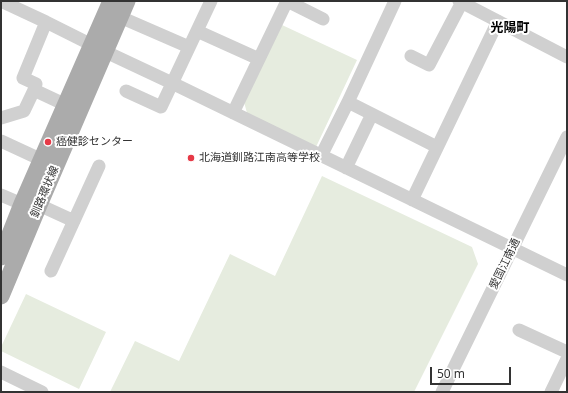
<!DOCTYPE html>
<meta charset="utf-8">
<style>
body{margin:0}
#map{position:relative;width:568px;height:393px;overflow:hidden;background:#fff;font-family:"Noto Sans",sans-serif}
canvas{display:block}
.frame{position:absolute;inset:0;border:2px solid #333;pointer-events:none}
.scale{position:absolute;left:430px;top:367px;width:81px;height:18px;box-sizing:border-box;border:2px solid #333;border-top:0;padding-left:5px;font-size:12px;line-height:14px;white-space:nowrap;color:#333;-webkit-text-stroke:3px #fff;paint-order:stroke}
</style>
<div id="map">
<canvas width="568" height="393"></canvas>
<div class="frame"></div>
<div class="scale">50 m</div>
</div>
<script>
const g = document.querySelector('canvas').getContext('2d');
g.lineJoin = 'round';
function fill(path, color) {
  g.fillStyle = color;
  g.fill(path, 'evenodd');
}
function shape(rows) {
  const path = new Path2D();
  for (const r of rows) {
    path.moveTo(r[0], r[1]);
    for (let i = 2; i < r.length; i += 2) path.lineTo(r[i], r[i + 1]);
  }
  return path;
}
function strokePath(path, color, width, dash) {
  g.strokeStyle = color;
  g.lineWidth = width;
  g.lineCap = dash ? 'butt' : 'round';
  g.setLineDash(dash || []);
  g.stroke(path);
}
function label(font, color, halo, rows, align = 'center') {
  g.font = font + ' "Noto Sans","Noto Sans JP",sans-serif';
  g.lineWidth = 4;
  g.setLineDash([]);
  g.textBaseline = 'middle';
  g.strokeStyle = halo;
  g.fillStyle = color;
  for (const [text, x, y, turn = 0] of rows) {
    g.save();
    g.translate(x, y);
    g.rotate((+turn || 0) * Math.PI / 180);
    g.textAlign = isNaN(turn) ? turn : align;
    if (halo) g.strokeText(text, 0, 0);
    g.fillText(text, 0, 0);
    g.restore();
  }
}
fill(shape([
 [282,25,357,60,316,147,247,113,244,102],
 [322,176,472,247,478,264,414,392,110,392,135,341,179,361,230,254,275,276],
 [26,294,106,332,79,389,1,351,1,347]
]), '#e6ecdf');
strokePath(shape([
 [1,1,46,22,106,52,172,83,567,275],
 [287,1,323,19],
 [459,1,567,57],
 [120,17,189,47],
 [197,31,259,59],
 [411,56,429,65,462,2],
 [34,90,66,105],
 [126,91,161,107,211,1],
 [348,102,437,147],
 [233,113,287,1],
 [1,118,24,111,34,90,36,84,23,78,46,22],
 [1,141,42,160],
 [321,156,348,102,395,1],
 [346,168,372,114],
 [1,195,22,204],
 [412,200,498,21],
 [39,205,74,221],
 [51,271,99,166],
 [519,330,567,352],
 [1,372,42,392],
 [442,392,567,137],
 [551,392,567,359]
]), '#d0d0d0', 13);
strokePath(shape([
 [1,257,22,204,111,1],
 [1,296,39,205,127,1]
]), '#ababab', 17);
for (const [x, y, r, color] of [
 [48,142,4,"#e63946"],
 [191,158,4,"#e63946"]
]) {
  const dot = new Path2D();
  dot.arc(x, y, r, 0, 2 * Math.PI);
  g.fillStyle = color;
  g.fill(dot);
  strokePath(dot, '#fff', 1.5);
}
label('11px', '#333', '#fff', [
 ["癌健診センター",56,142],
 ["北海道釧路江南高等学校",199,158]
], 'left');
label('11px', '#333', '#fff', [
 ["釧路環状線",45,192,-67],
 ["愛国江南通",505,264,-64]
]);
label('bold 13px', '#000', '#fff', [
 ["光陽町",510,28]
]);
</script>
